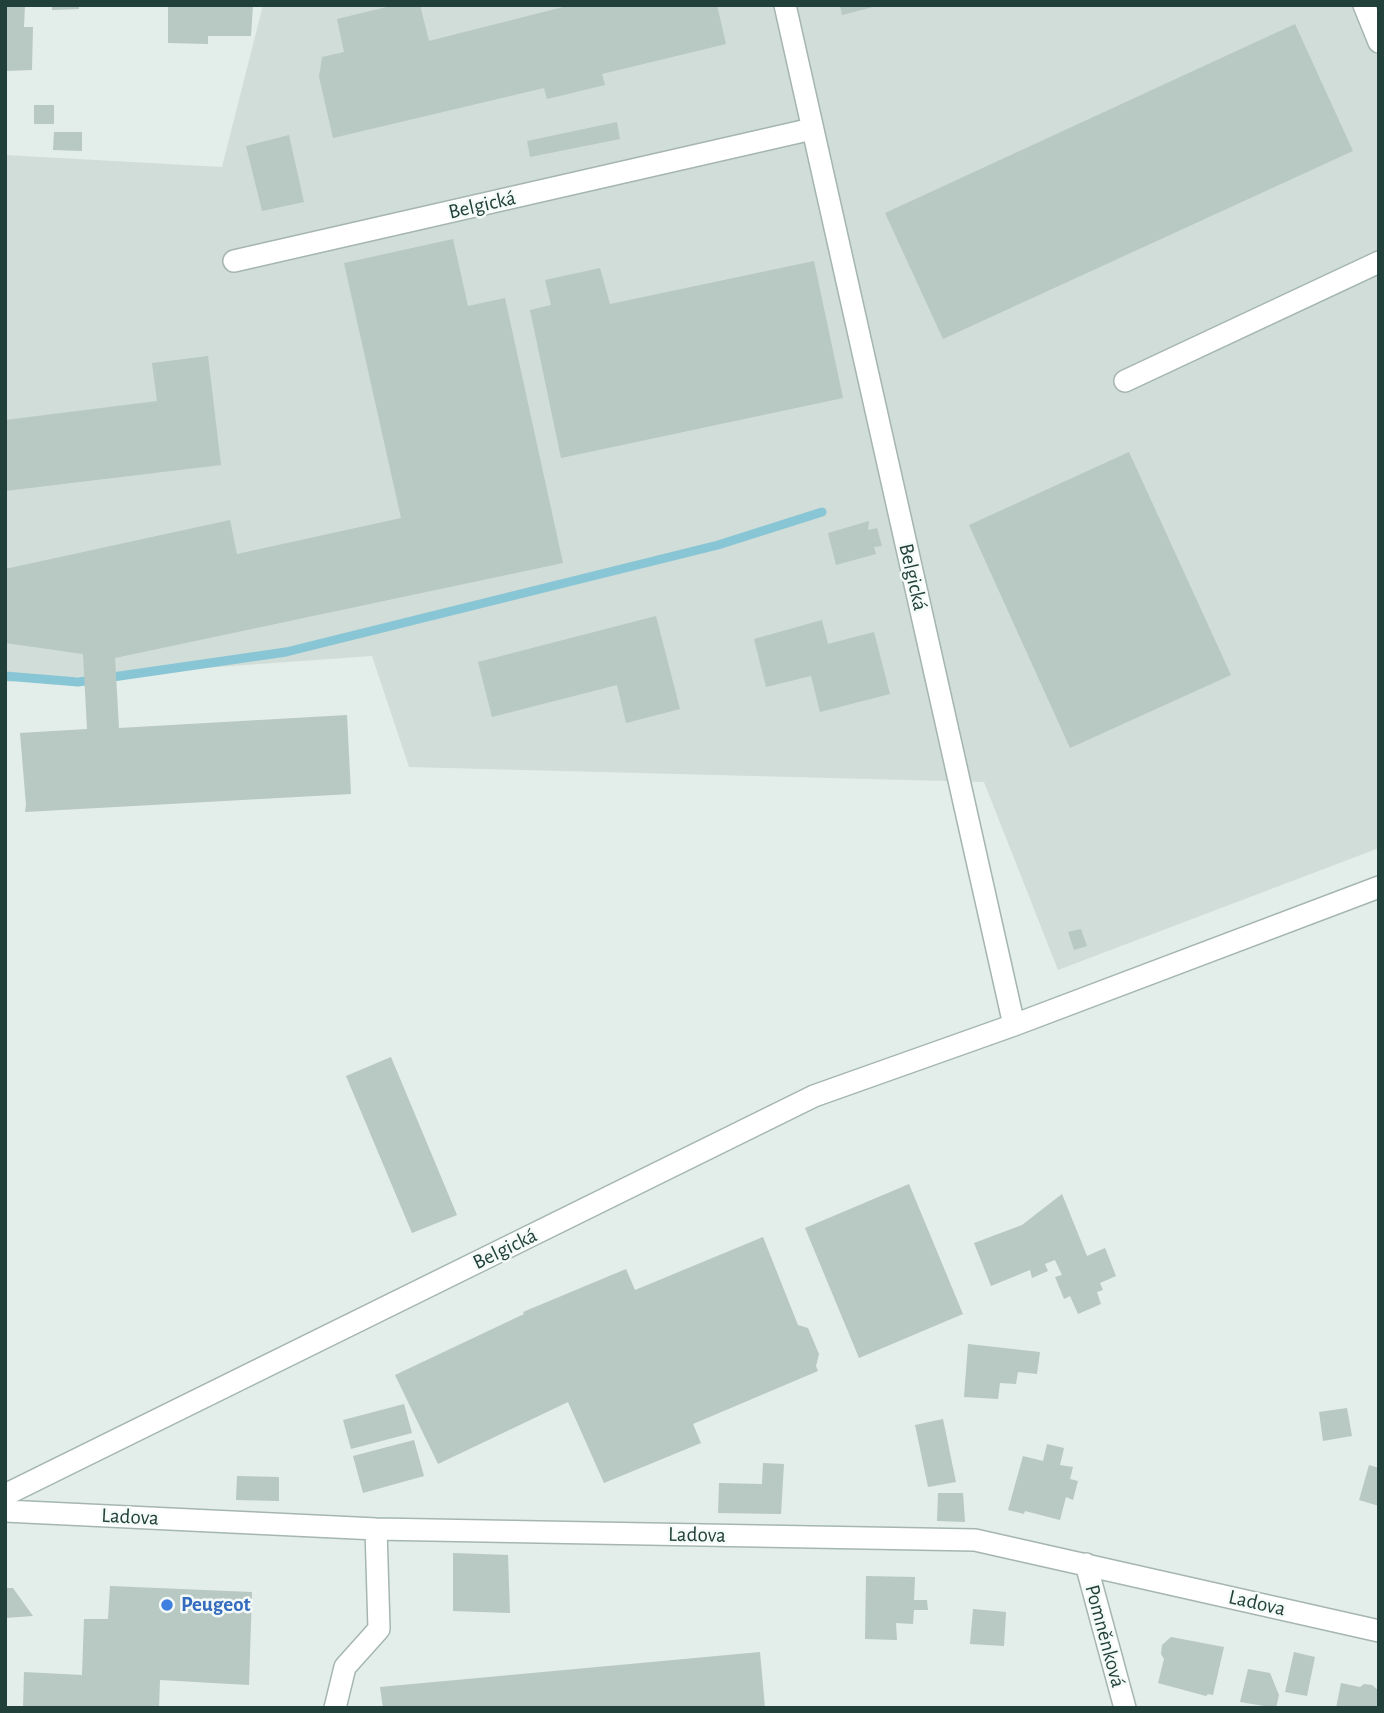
<!DOCTYPE html>
<meta charset="utf-8">
<style>
body{margin:0}
#map{position:relative;width:1384px;height:1713px;overflow:hidden;background:#e3ede9;font-family:"Alegreya Sans",sans-serif}
canvas{display:block}
.frame{position:absolute;inset:0;border:7px solid #214039;pointer-events:none}
</style>
<div id="map">
<canvas width="1384" height="1713"></canvas>
<div class="frame"></div>
</div>
<script>
const g = document.querySelector('canvas').getContext('2d');
g.lineJoin = 'round';
function fill(path, color) {
  g.fillStyle = color;
  g.fill(path, 'evenodd');
}
function shape(rows) {
  const path = new Path2D();
  for (const r of rows) {
    path.moveTo(r[0], r[1]);
    for (let i = 2; i < r.length; i += 2) path.lineTo(r[i], r[i + 1]);
  }
  return path;
}
function strokePath(path, color, width, dash) {
  g.strokeStyle = color;
  g.lineWidth = width;
  g.lineCap = dash ? 'butt' : 'round';
  g.setLineDash(dash || []);
  g.stroke(path);
}
function label(font, color, halo, rows, align = 'center') {
  g.font = font + ' "Alegreya Sans",sans-serif';
  g.lineWidth = 5;
  g.setLineDash([]);
  g.textBaseline = 'middle';
  g.strokeStyle = halo;
  g.fillStyle = color;
  for (const [text, x, y, turn = 0] of rows) {
    g.save();
    g.translate(x, y);
    g.rotate((+turn || 0) * Math.PI / 180);
    g.textAlign = isNaN(turn) ? turn : align;
    if (halo) g.strokeText(text, 0, 0);
    g.fillText(text, 0, 0);
    g.restore();
  }
}
fill(shape([
 [263,5,1379,5,1379,848,1058,970,984,782,409,767,372,656,5,682,5,155,222,167]
]), '#d1ddd8');
strokePath(shape([
 [5,676,78,682,286,652,718,545,822,512]
]), '#88c5d5', 9);
fill(shape([
 [5,5,25,5,24,27,33,27,32,70,5,71],
 [52,5,79,5,79,9,52,10],
 [168,5,253,5,251,36,208,36,208,44,168,43],
 [395,5,420,5,429,41,571,5,717,5,726,44,602,74,605,85,547,99,544,88,333,138,319,77,322,57,344,52,337,19],
 [840,5,877,5,877,6,842,15],
 [1295,24,1353,151,943,339,885,213],
 [34,105,54,105,54,124,34,124],
 [617,122,620,139,530,157,527,141],
 [54,132,82,132,82,151,53,150],
 [289,135,304,202,262,211,246,146],
 [453,239,468,306,505,298,563,563,115,658,119,728,347,715,351,794,25,812,26,805,20,733,87,729,83,654,5,643,5,569,230,520,237,554,401,518,344,263],
 [814,261,843,398,561,458,530,310,551,305,545,280,600,268,610,304],
 [208,356,221,465,5,491,5,420,157,401,152,363],
 [1129,452,1231,675,1070,748,969,525],
 [869,521,868,530,877,528,882,546,874,547,876,554,836,565,828,533],
 [656,616,680,709,626,723,617,685,492,717,478,662],
 [822,620,828,644,874,632,890,694,820,712,811,676,766,687,754,639],
 [1081,929,1087,946,1074,950,1068,932],
 [391,1057,457,1215,412,1233,346,1076],
 [909,1184,963,1314,859,1358,805,1228],
 [1062,1194,1087,1256,1105,1248,1116,1276,1100,1283,1103,1290,1097,1292,1101,1304,1078,1314,1070,1296,1064,1299,1055,1277,1062,1275,1055,1260,1045,1264,1048,1271,1032,1278,1030,1270,991,1286,974,1243,1022,1225],
 [763,1237,798,1325,808,1328,819,1354,816,1366,818,1371,693,1424,701,1443,604,1483,568,1402,438,1464,395,1375,524,1314,523,1312,626,1269,635,1290],
 [968,1344,1040,1352,1037,1374,1018,1372,1016,1384,1000,1383,998,1399,964,1397],
 [404,1404,412,1433,351,1449,343,1420],
 [1347,1408,1352,1436,1323,1441,1319,1412],
 [943,1419,956,1482,928,1487,915,1425],
 [414,1440,424,1476,363,1493,353,1456],
 [1047,1444,1064,1448,1060,1465,1073,1467,1070,1479,1078,1481,1073,1500,1066,1497,1060,1520,1025,1511,1024,1514,1008,1510,1023,1456,1043,1461],
 [763,1463,784,1464,781,1514,718,1513,719,1483,762,1484],
 [1369,1465,1379,1468,1379,1506,1359,1500],
 [237,1476,279,1477,279,1501,236,1500],
 [938,1493,963,1493,965,1522,937,1521],
 [453,1553,508,1555,510,1613,453,1611],
 [866,1576,915,1577,914,1600,927,1600,928,1610,914,1610,913,1624,896,1623,897,1640,865,1639],
 [110,1586,252,1592,249,1685,160,1680,159,1708,23,1707,24,1672,82,1675,84,1619,108,1619],
 [5,1588,13,1588,33,1616,5,1618],
 [973,1609,1006,1612,1004,1646,970,1644],
 [1171,1637,1224,1647,1213,1695,1208,1694,1206,1696,1158,1683,1164,1659,1161,1654,1162,1645],
 [760,1652,765,1708,383,1708,380,1687],
 [1294,1652,1315,1657,1307,1696,1285,1692],
 [1248,1669,1270,1673,1279,1695,1276,1708,1240,1702],
 [1341,1683,1360,1687,1364,1684,1372,1685,1379,1691,1379,1708,1336,1708]
]), '#b8c8c2');
const minor = shape([
 [785,5,1014,1025],
 [1364,5,1379,42],
 [234,261,812,129],
 [1125,381,1379,262],
 [5,1495,814,1096,1014,1025,1379,887],
 [5,1511,376,1529,975,1540,1379,1631],
 [1086,1564,1125,1708],
 [335,1708,345,1667,379,1629,376,1529]
]);
strokePath(minor, '#a5b6b1', 24);
strokePath(minor, '#fff', 21);
for (const [x, y, r, color] of [
 [167,1605,7,"#3f7fe0"]
]) {
  const dot = new Path2D();
  dot.arc(x, y, r, 0, 2 * Math.PI);
  g.fillStyle = color;
  g.fill(dot);
  strokePath(dot, '#f4faf7', 2.5);
}
label('21px', '#214039', '#f4faf7', [
 ["Belgická",482,205,-13],
 ["Belgická",913,577,77],
 ["Belgická",505,1249,-26],
 ["Ladova",130,1517,3],
 ["Ladova",697,1535,1],
 ["Ladova",1257,1603,13],
 ["Pomněnková",1105,1636,75]
]);
label('bold 21px', '#366cbe', '#f4faf7', [
 ["Peugeot",181,1605]
], 'left');
</script>
